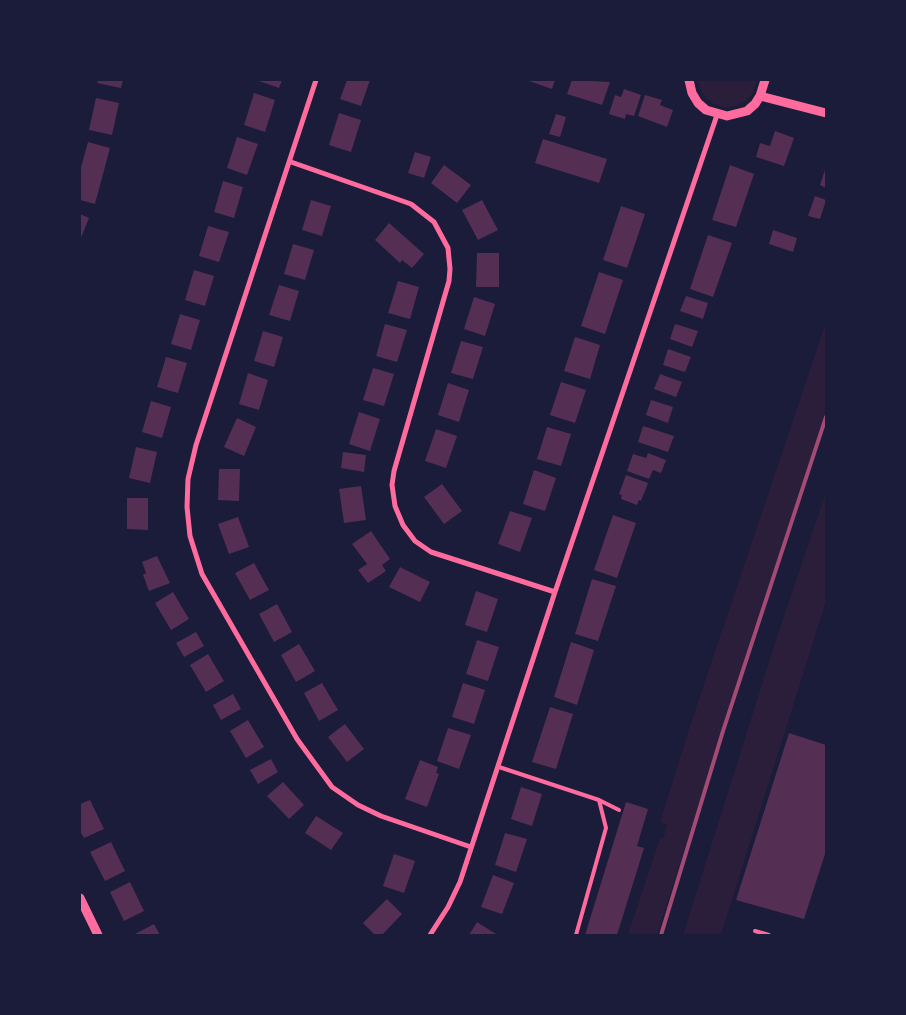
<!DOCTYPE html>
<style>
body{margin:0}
#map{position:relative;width:906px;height:1015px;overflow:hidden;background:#1b1b3a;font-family:"Golos Text",sans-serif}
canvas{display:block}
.frame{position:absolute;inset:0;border:81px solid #1b1b3a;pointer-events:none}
</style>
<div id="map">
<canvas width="906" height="1015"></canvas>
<div class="frame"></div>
</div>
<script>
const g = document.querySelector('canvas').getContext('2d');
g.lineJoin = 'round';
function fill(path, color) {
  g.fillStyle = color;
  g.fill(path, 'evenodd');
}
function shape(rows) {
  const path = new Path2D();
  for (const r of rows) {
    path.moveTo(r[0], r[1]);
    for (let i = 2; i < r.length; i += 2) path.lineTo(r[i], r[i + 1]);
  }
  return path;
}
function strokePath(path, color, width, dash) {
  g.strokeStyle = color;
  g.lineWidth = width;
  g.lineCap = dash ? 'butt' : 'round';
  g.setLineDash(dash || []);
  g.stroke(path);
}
fill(shape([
 [757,80,753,93,746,101,736,106,726,108,716,105,707,99,701,91,698,81],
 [826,322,826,413,758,618,657,935,628,935,660,838,663,839,667,825,660,822,691,723],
 [826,492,826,601,721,935,683,935,773,649]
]), '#2a1e3b');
fill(shape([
 [98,80,123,80,121,88,97,83],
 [256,80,282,80,279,88],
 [347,80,370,80,361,106,340,99],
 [526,80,555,80,552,89],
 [572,80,610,82,602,105,567,94],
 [624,89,641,95,634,116,626,114,625,119,609,114,615,95,621,97],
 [254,93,275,100,265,132,244,125],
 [645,95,662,100,660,105,673,110,667,127,638,116],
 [96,98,119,103,112,135,89,130],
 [339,113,361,120,351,152,329,145],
 [556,114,566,117,560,137,549,134],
 [775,131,794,138,784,166,756,157,760,143,770,146],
 [237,137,258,144,247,175,227,168],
 [543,139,607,159,599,183,535,163],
 [88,142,110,148,95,204,80,200,80,171],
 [415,152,431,157,424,178,408,173],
 [444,165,471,185,457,203,431,183],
 [730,165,754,174,736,227,712,220],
 [826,167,826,188,820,185],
 [223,181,243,187,234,218,214,212],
 [815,196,826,200,820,219,808,216],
 [311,200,331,206,322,236,302,230],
 [482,200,498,230,478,240,462,210],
 [621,206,645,214,627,268,603,260],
 [80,214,89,218,80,240],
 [389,223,424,254,412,268,402,260,400,263,375,240],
 [208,226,229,232,219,262,199,256],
 [773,230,797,238,793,252,769,244],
 [708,235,732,243,713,297,690,289],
 [293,244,314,250,305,280,284,274],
 [477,253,499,253,499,287,476,287],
 [194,270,214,276,205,306,185,300],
 [599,272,623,280,605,334,581,326],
 [398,281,419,287,410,319,388,313],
 [279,285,299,291,290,321,269,315],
 [686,296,708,303,703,319,680,311],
 [474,297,495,304,485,336,464,329],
 [180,314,200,320,191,350,171,344],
 [385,324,407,330,397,362,376,356],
 [675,324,698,331,692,347,670,339],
 [263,331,283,337,274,367,254,361],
 [575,337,600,345,590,379,564,371],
 [461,341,483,347,473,379,451,373],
 [668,349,691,357,685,372,663,365],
 [166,357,187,363,178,393,157,387],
 [373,368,394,374,384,406,363,400],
 [248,373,268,380,259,410,239,404],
 [660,374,682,382,676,397,654,389],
 [561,382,586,390,575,423,550,415],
 [448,383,469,390,459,422,438,415],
 [651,400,673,407,668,423,646,415],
 [151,401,171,407,162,438,142,432],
 [359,412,380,419,370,451,349,444],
 [237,418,256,427,244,456,224,447],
 [643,426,674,436,668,452,638,442],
 [547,427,571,434,561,466,537,459],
 [436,429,457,436,446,468,425,461],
 [136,447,157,452,150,483,129,478],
 [343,452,366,455,364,472,341,468],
 [648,453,666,460,661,473,653,470,649,479,627,471,633,454,646,458],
 [219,469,240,469,239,501,218,500],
 [534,470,556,478,545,511,523,504],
 [626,475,648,483,641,501,639,500,637,505,621,499,622,495,619,494],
 [442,484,462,511,444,524,424,497],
 [361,486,366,520,344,523,339,489],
 [127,498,148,498,148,530,127,529],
 [510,511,532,518,520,552,498,544],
 [613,515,636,523,617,578,594,570],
 [238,517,249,547,229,554,218,524],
 [371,531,390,559,382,565,386,571,368,583,358,570,367,564,352,544],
 [157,556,170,583,149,591,143,575,146,573,142,562],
 [254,563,269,590,250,600,235,573],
 [400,567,430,582,420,602,389,587],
 [592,579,616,586,598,641,575,634],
 [476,591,498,599,487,632,465,625],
 [173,592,189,619,171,630,155,603],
 [277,604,292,632,274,642,259,614],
 [196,632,204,646,184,657,176,643],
 [477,640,499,647,488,681,466,674],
 [571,642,594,650,577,705,554,697],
 [299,644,315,671,296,682,281,655],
 [208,654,224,681,206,692,190,665],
 [322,683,338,710,319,721,304,693],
 [463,683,485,690,474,724,452,717],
 [233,694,241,709,221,720,213,705],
 [550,707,573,714,556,769,532,762],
 [248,720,264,747,246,758,230,731],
 [345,724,364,749,347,762,328,737],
 [448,728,471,735,459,769,437,761],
 [789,733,826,745,826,851,804,919,736,900],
 [271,759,278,772,258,784,250,770],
 [420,760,438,767,436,773,439,774,427,807,405,799],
 [283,782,304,805,289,819,267,796],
 [521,787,542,794,532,826,511,819],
 [90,800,104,829,84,838,80,831,80,804],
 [626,802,648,809,637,846,644,848,617,935,585,935],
 [316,816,343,833,331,850,305,833],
 [505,833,527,839,516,872,495,865],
 [111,842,125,871,105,881,90,852],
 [394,854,415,861,404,893,383,886],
 [493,875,514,883,502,914,481,907],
 [130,882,144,911,124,921,110,892],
 [387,899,402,914,382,935,375,935,363,923],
 [477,922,496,934,495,935,469,935],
 [154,924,160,935,133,935]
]), '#542f53');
strokePath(shape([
 [499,767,599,800,619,810],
 [755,931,769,935],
 [576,935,606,828,599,800]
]), '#ff6b9d', 4);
strokePath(shape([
 [316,80,196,445,188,479,187,507,190,536,202,574,297,739,332,787,358,805,381,816,471,847],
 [291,162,411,204,434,222,448,248,450,269,449,281,394,471,392,485,395,506,403,525,415,541,431,552,555,592],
 [430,935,448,907,460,882,555,592,717,115]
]), '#ff6b9d', 5);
strokePath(shape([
 [689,80,692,93,698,103,706,110,727,116,747,111,755,104,760,96,765,80],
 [760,96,826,113],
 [80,898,98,935]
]), '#ff6b9d', 9);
strokePath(shape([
 [661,935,723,731,826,417]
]), '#a44b75', 4);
</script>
